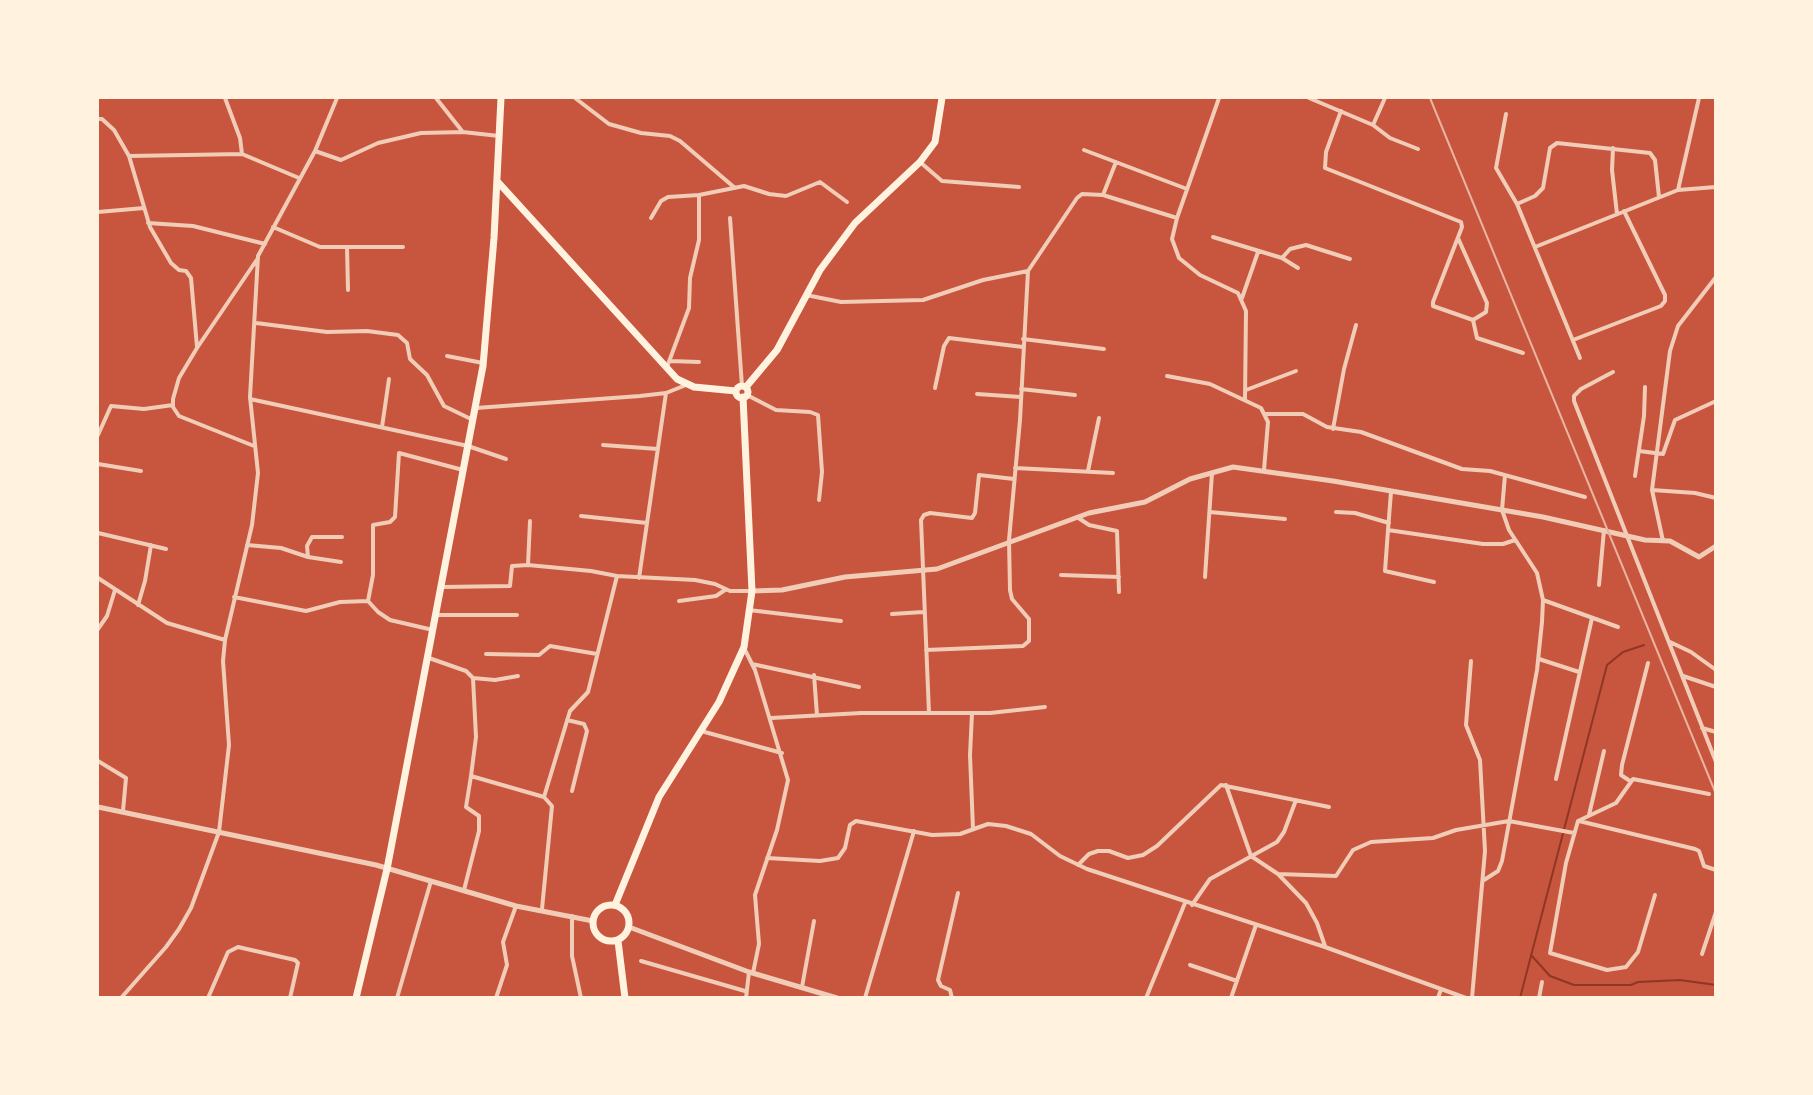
<!DOCTYPE html>
<style>
body{margin:0}
#map{position:relative;width:1813px;height:1095px;overflow:hidden;background:#c8553d;font-family:"Exo 2",sans-serif}
canvas{display:block}
.frame{position:absolute;inset:0;border:99px solid #fff3e0;pointer-events:none}
</style>
<div id="map">
<canvas width="1813" height="1095"></canvas>
<div class="frame"></div>
</div>
<script>
const g = document.querySelector('canvas').getContext('2d');
g.lineJoin = 'round';
function shape(rows) {
  const path = new Path2D();
  for (const r of rows) {
    if (r.length === 3) {
      path.moveTo(r[0] + r[2], r[1]);
      path.arc(r[0], r[1], r[2], 0, 2 * Math.PI);
      continue;
    }
    path.moveTo(r[0], r[1]);
    for (let i = 2; i < r.length; i += 2) path.lineTo(r[i], r[i + 1]);
  }
  return path;
}
function strokePath(path, color, width, dash) {
  g.strokeStyle = color;
  g.lineWidth = width;
  g.lineCap = dash ? 'butt' : 'round';
  g.setLineDash(dash || []);
  g.stroke(path);
}
strokePath(shape([
 [1531,955,1550,976,1574,985,1631,985,1638,982,1680,980,1716,985],
 [1520,998,1607,665,1623,652,1644,645]
]), '#8f3625', 2);
strokePath(shape([
 [436,98,462,131],
 [575,98,609,124,641,133,670,136,680,141,735,188],
 [1309,98,1373,125,1390,138,1418,149],
 [1341,111,1326,152,1325,168,1461,222,1462,227,1433,302,1433,306,1473,320,1486,312,1487,303,1458,238],
 [1506,114,1496,168,1517,204,1580,358],
 [98,119,102,119,114,130,129,156,242,154,240,138,225,98],
 [1373,125,1385,98],
 [1613,148,1612,170,1617,214],
 [1084,150,1187,189],
 [315,151,341,160,378,143,421,133,463,132,499,136],
 [242,154,299,178],
 [129,156,150,227,171,263,179,270,186,271,191,278,197,347],
 [920,162,942,181,1019,187],
 [1678,190,1699,98],
 [1103,195,1116,162],
 [1517,204,1535,196,1543,188,1550,148,1557,143,1650,153,1655,160,1659,197],
 [98,212,144,208],
 [651,218,661,201,668,197,699,195,744,186,769,194,786,196,820,182,847,202],
 [730,218,742,386],
 [1177,218,1219,98],
 [148,223,193,226,265,244],
 [273,227,320,247,403,247],
 [1213,237,1282,258,1298,268],
 [347,247,348,290],
 [1535,247,1678,190,1716,187],
 [1282,258,1290,249,1306,245,1350,259],
 [806,295,841,302,923,300,983,280,1028,271,1077,198,1082,194,1103,195,1177,218,1172,239,1179,258,1200,275,1238,293,1246,311,1245,399],
 [1242,298,1258,252],
 [1473,320,1477,338,1523,353],
 [256,323,327,332,367,331,398,335,407,343,410,359,427,375,444,406,473,420],
 [1023,339,1104,349],
 [1573,340,1661,306,1665,301,1665,295,1624,211],
 [447,356,483,363],
 [670,361,699,362],
 [667,367,689,308,690,278,699,240,699,195],
 [1613,372,1581,389,1574,396,1574,401,1716,762],
 [1167,376,1210,384,1261,408,1268,422,1264,470],
 [935,388,944,346,949,338,1023,347],
 [1021,389,1075,395],
 [1246,390,1296,371],
 [977,394,1021,397],
 [747,395,776,410,810,412,818,415,822,472,819,500],
 [250,399,468,446,506,459],
 [476,408,640,396,666,393,686,385],
 [1266,414,1303,414,1327,427,1361,432,1462,469,1490,471,1585,497],
 [382,427,389,379],
 [1333,429,1344,369,1356,325],
 [98,435,111,406,144,409,173,405],
 [603,445,658,449],
 [254,446,179,416,173,407,173,399,179,378,197,348,258,258],
 [1639,451,1663,454,1675,420,1716,401],
 [98,464,141,471],
 [1015,468,1113,473],
 [1088,471,1099,418],
 [1635,476,1644,416,1645,387],
 [1652,490,1695,493,1716,498],
 [1391,492,1388,530,1483,544,1503,544,1515,540],
 [1210,512,1285,519],
 [1336,512,1355,513,1389,523],
 [581,516,647,523],
 [1077,517,1089,525,1117,531,1119,592],
 [530,521,528,565,591,571,617,576],
 [1388,530,1385,571,1434,582],
 [98,533,166,549],
 [1663,541,1652,490,1670,351,1678,326,1716,277],
 [247,545,281,548,308,557,341,562],
 [308,557,307,546,312,537,342,537],
 [1061,575,1119,577],
 [1205,577,1212,473],
 [98,578,167,623,225,640],
 [639,578,666,393],
 [1599,585,1604,530],
 [442,587,510,586,512,566,528,565],
 [234,597,306,611,340,602,368,601,373,575,373,525,390,522,395,517,399,453,463,470],
 [1543,600,1618,627],
 [368,601,378,612,390,620,433,630],
 [679,601,716,596,725,590],
 [138,605,145,581,151,545],
 [749,610,841,621],
 [892,614,923,612],
 [436,615,517,615],
 [98,629,107,616,115,590],
 [1670,642,1691,652,1716,670],
 [744,648,755,670,788,780,777,830,755,895,759,944,753,973],
 [926,650,1023,646,1029,641,1029,619,1012,599,1010,590,1009,540,1020,420,1028,271],
 [486,654,539,655,550,646,597,654],
 [429,658,466,671,473,678,476,737,471,776,544,797,552,806,542,909],
 [1539,659,1579,672],
 [1471,661,1466,725,1480,760,1485,851,1472,998],
 [752,664,859,687],
 [814,675,817,715],
 [1683,676,1716,687],
 [473,678,495,680,518,676],
 [929,713,921,520,924,515,930,513,972,518,975,513,979,475,1014,479],
 [972,713,970,755,973,829],
 [771,718,861,713,990,713,1045,707],
 [567,720,584,724,587,731,572,791],
 [1702,728,1716,732],
 [701,731,782,753],
 [98,761,126,778,123,811],
 [1556,779,1592,618],
 [1630,781,1621,775,1622,765,1648,663],
 [1226,785,1251,856,1278,874,1306,903,1317,923,1325,946],
 [544,797,570,711,588,692,617,576,695,580,715,584,730,591,752,591],
 [1589,815,1604,751],
 [1579,821,1695,849,1699,851,1704,866,1716,870],
 [767,858,820,861,838,858,845,848,850,825,856,821,932,835,960,834,988,824,1006,826,1031,834,1060,856,1087,869,1325,947,1466,998],
 [1078,865,1089,854,1098,851,1109,851,1128,858,1143,855,1157,846,1221,785,1329,807],
 [1278,874,1336,876,1353,850,1371,842,1433,838,1456,830,1509,821,1574,833],
 [1484,880,1498,871,1502,861,1537,670,1542,622,1543,600,1537,573,1509,530,1502,510,1505,475],
 [464,890,479,831,479,816,466,807,471,776],
 [1655,895,1638,952,1626,967,1607,970,1550,953,1566,863,1578,821,1616,803,1633,779,1709,794],
 [1192,905,1210,879,1277,842,1284,832,1296,800],
 [572,916,572,956,581,998],
 [1702,954,1716,912],
 [641,961,745,991],
 [1190,965,1237,981],
 [802,987,814,921],
 [121,998,166,947,179,929,191,908,219,832,229,745,223,661,225,640,252,525,258,473,250,397,258,256,315,151,337,98],
 [208,998,228,952,238,947,295,960,298,963,290,998],
 [397,998,431,881],
 [496,998,507,965,503,942,516,906],
 [746,998,749,972],
 [865,998,914,831],
 [952,998,950,990,941,986,938,980,958,893],
 [1146,998,1185,903],
 [1231,998,1256,925],
 [1438,998,1441,989],
 [1539,998,1542,982]
]), '#f1ccb7', 4);
strokePath(shape([
 [752,591,782,590,845,577,937,569,1089,513,1145,502,1190,479,1233,467,1333,481,1543,517,1645,540,1670,541,1699,557,1716,546],
 [98,807,376,865,516,906,593,921],
 [629,927,749,972,837,998]
]), '#f1ccb7', 5);
strokePath(shape([
 [497,181,677,379,694,387,736,391],
 [742,392,6],
 [746,387,777,350,820,270,855,223,920,162,935,142,942,98],
 [611,923,18],
 [615,905,659,797,719,702,744,647,752,591,743,397],
 [618,941,625,998],
 [356,998,387,869,483,366,494,238,501,98]
]), '#fff3e0', 7);
strokePath(shape([
 [1430,98,1716,794]
]), '#e9b49f', 2);
</script>
